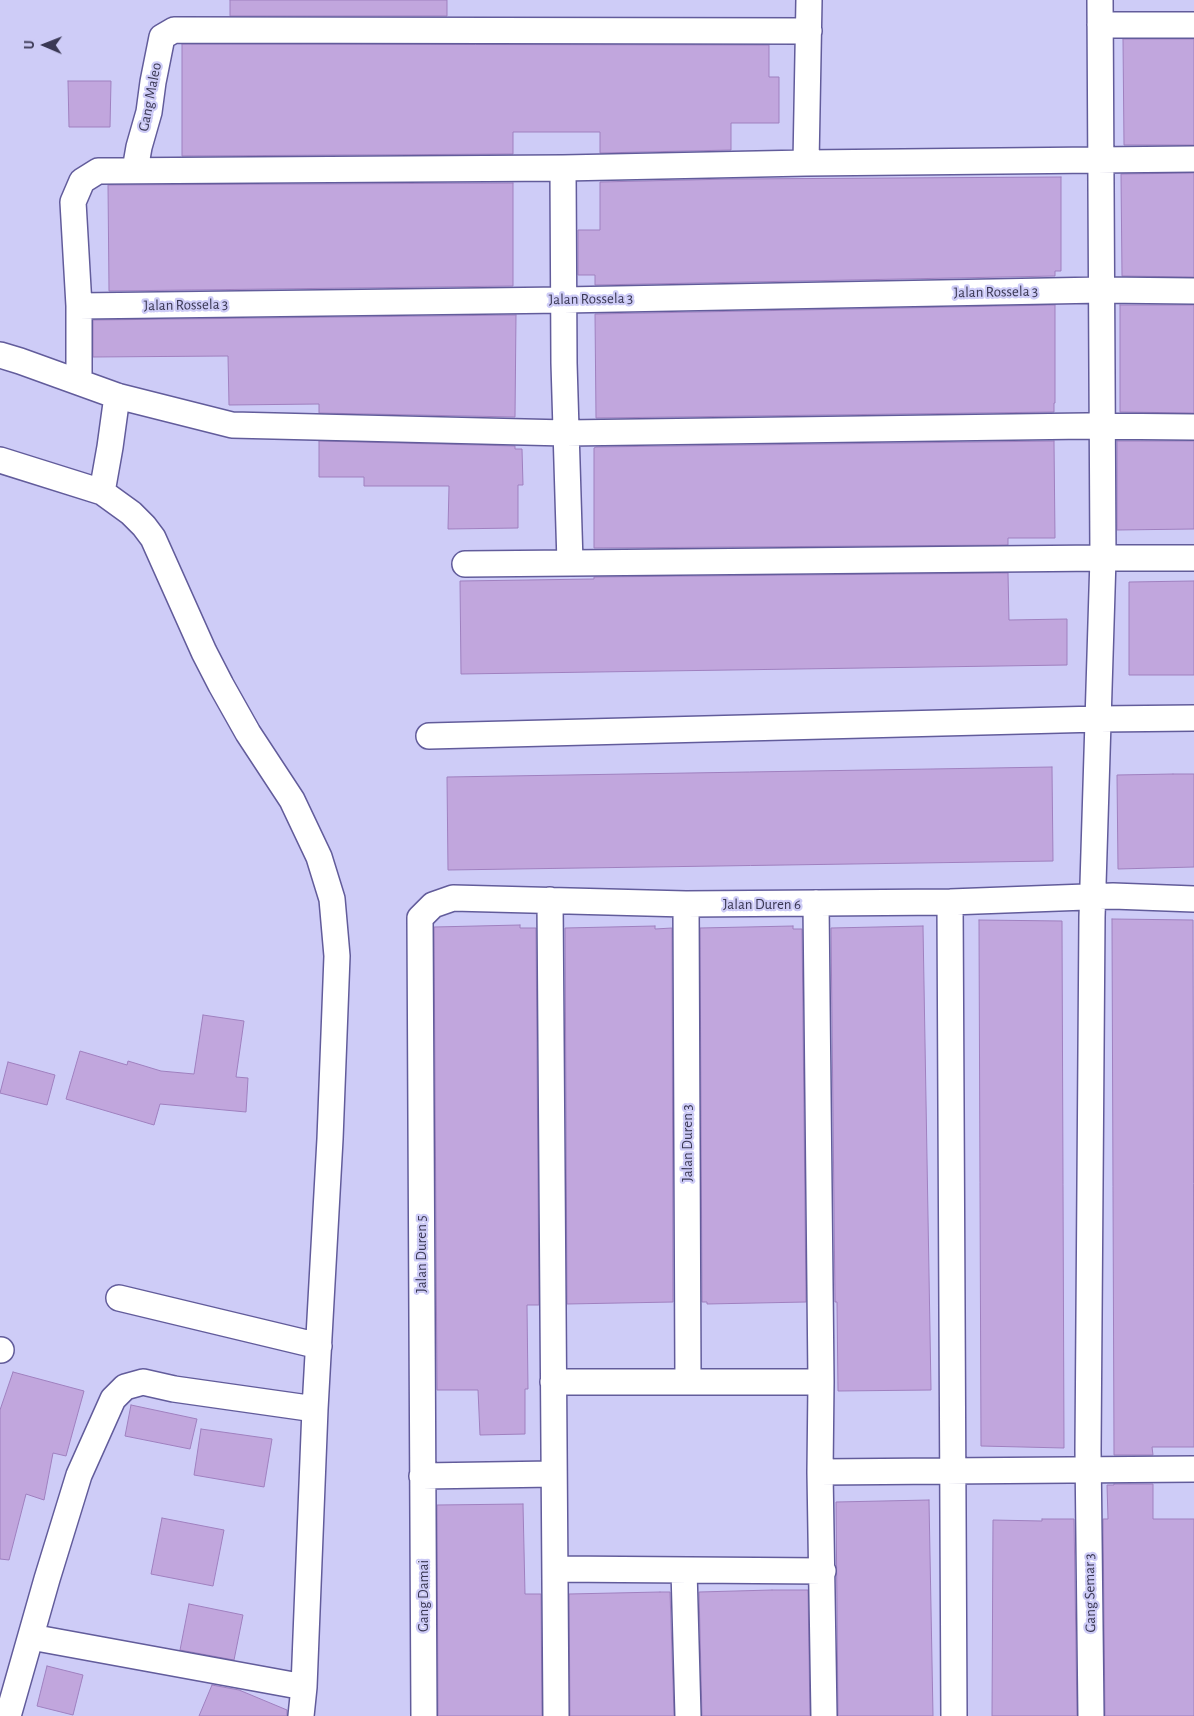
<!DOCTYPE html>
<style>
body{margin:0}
#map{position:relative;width:1194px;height:1716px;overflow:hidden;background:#ceccf7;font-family:"Alegreya Sans",sans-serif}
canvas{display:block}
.north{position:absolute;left:20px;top:20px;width:50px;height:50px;-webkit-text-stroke:4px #ceccf7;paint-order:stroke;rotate:271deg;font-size:14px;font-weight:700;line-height:20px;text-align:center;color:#3a3854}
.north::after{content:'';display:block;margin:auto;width:18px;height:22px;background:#3a3854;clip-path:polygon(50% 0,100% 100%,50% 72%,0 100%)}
</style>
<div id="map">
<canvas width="1194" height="1716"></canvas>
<div class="north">U</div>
</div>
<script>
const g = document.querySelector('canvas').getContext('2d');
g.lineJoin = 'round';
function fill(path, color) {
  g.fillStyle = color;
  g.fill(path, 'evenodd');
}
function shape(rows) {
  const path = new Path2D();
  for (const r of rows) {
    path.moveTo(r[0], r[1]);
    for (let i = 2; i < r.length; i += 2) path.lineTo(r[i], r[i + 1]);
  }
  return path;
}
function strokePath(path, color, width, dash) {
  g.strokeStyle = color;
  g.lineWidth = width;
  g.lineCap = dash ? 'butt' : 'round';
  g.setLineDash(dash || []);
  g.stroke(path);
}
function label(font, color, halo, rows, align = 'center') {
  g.font = font + ' "Alegreya Sans",sans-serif';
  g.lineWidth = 4.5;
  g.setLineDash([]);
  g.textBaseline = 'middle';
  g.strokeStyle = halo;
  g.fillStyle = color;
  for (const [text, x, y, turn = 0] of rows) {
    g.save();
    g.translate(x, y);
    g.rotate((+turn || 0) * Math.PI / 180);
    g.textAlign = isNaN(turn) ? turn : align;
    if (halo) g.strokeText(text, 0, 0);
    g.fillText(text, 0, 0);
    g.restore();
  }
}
const building = shape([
 [230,0,447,0,447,16,230,16,230,0],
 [1123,39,1194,39,1194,145,1124,145,1123,39],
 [182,44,769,45,769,77,779,77,779,123,731,123,731,150,600,153,600,132,513,132,513,154,182,156,182,44],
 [68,81,111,81,110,127,69,127,68,81],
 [1194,173,1194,277,1122,276,1121,174,1194,173],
 [1061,177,1061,271,1055,271,1055,276,595,285,595,275,578,275,578,230,600,230,600,182,731,179,1061,177],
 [513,183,513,286,109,291,108,185,513,183],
 [1055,305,1055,403,1054,403,1054,412,596,418,595,314,1055,305],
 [1120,305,1194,305,1194,413,1120,412,1120,305],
 [516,315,515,417,319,413,319,404,229,405,228,356,93,357,93,320,516,315],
 [319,441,515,446,515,449,522,449,523,485,518,485,518,528,448,529,449,486,364,486,364,477,319,477,319,441],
 [1054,441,1055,538,1008,538,1008,545,594,548,594,448,596,447,1054,441],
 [1117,441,1194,441,1194,529,1117,530,1117,441],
 [1008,573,1009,620,1067,619,1067,665,461,674,460,581,594,579,594,577,1008,573],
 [1194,581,1194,675,1129,675,1129,582,1194,581],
 [1052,767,1053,861,448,870,447,777,1052,767],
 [1173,774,1194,774,1194,867,1118,869,1117,775,1173,774],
 [1112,919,1193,920,1194,1447,1152,1447,1153,1455,1114,1455,1112,919],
 [979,920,1062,921,1064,1448,981,1446,979,920],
 [520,925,520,928,536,928,539,1305,527,1305,528,1389,525,1389,525,1434,480,1435,478,1390,437,1390,434,927,520,925],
 [655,926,655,929,672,928,673,1302,567,1304,565,928,655,926],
 [793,926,793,929,802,929,806,1302,707,1304,707,1302,702,1302,700,928,793,926],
 [923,926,931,1390,838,1391,837,1302,835,1302,831,928,923,926],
 [203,1015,244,1021,236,1077,248,1078,246,1112,160,1104,154,1125,66,1099,80,1051,127,1065,128,1061,161,1071,194,1074,203,1015],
 [8,1062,55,1075,47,1105,0,1093,8,1062],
 [13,1372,84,1391,66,1456,53,1453,44,1500,26,1494,9,1560,0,1559,0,1410,13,1372],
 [131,1405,197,1419,190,1449,125,1436,131,1405],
 [201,1429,272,1439,264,1487,194,1475,201,1429],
 [1114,1484,1153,1484,1153,1519,1194,1519,1194,1716,1105,1716,1103,1519,1108,1519,1107,1485,1114,1485,1114,1484],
 [929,1500,933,1716,838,1716,836,1502,929,1500],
 [523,1504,525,1594,541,1594,542,1716,438,1716,437,1505,523,1504],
 [162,1518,224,1530,213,1586,151,1574,162,1518],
 [1042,1519,1074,1519,1077,1716,992,1716,993,1520,1042,1521,1042,1519],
 [772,1590,808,1590,810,1716,702,1716,699,1592,772,1590],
 [660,1592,670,1592,674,1716,570,1716,569,1594,660,1592],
 [189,1604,243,1615,234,1660,180,1650,189,1604],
 [47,1666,83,1675,73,1715,37,1706,47,1666],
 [212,1685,239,1690,287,1710,287,1716,199,1716,212,1685]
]);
fill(building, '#c1a6dd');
strokePath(building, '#9f80bf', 1);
const minor = shape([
 [1100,25,1194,25],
 [806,163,809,0],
 [563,168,564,363,570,563],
 [135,170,139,147,149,112,153,82,162,37,174,30,809,31],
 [79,306,564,300,1102,290,1194,291],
 [0,355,20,361,117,396,232,425,566,433,1087,426,1194,427],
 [79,382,79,306,73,202,82,181,98,171,563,168,806,163,1194,159],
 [0,460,102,492,131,513,144,526,153,538,204,652,221,685,248,733,292,800,319,857,332,899,337,956,330,1139,315,1409,304,1687,301,1716],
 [102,492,110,447,117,396],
 [465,564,1103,558,1194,558],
 [429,736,1099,719,1194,718],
 [550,900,556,1716],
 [950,902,954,1716],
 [816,903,821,1382,820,1472,824,1716],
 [686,904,688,1382],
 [119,1298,319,1346],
 [0,1350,1,1350],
 [553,1382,821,1382],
 [820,1472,1194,1469],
 [422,1476,554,1474],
 [555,1569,823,1571],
 [684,1570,688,1716],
 [31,1637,304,1687],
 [8,1716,47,1579,79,1475,113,1399,125,1387,143,1382,174,1389,315,1409],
 [424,1716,420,918,433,905,453,898,686,904,950,902,1113,896,1194,899],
 [1091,1716,1088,1450,1092,917,1103,558,1100,0]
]);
strokePath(minor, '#625c9b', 28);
strokePath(minor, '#fff', 25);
label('15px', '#3a3854', '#ceccf7', [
 ["Gang Maleo",150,97,-79],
 ["Jalan Rossela 3",996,292,-1],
 ["Jalan Rossela 3",591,299,-1],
 ["Jalan Rossela 3",186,305,-1],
 ["Jalan Duren 6",762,904],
 ["Jalan Duren 3",687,1143,-90],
 ["Jalan Duren 5",421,1254,-90],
 ["Gang Semar 3",1090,1593,-91],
 ["Gang Damai",423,1596,-90]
]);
</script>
